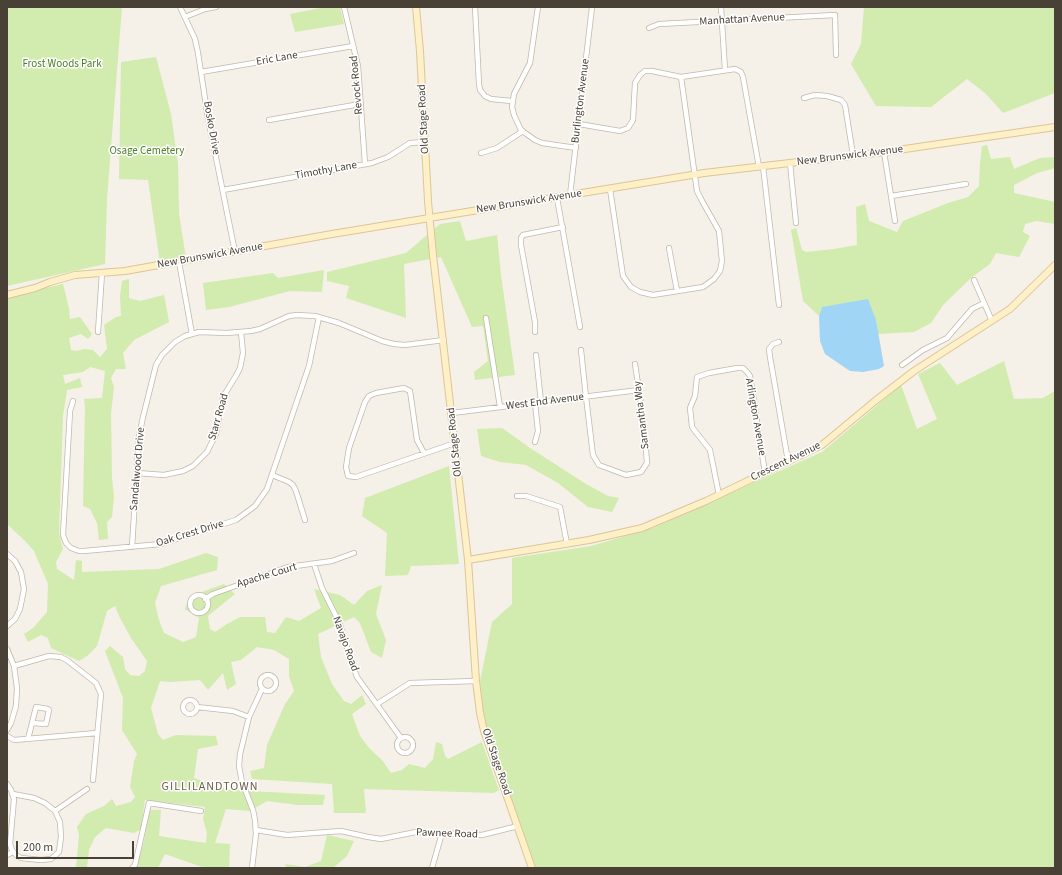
<!DOCTYPE html>
<style>
body{margin:0}
#map{position:relative;width:1062px;height:875px;overflow:hidden;background:#f5f0e8;font-family:"Source Sans 3",sans-serif}
canvas{display:block}
.frame{position:absolute;inset:0;border:8px solid #494136;pointer-events:none}
.scale{position:absolute;left:16px;top:841px;width:118px;height:18px;box-sizing:border-box;border:2px solid #494136;border-top:0;padding-left:5px;font-size:12px;line-height:14px;white-space:nowrap;color:#494136;-webkit-text-stroke:3px #fff;paint-order:stroke}
</style>
<div id="map">
<canvas width="1062" height="875"></canvas>
<div class="frame"></div>
<div class="scale">200 m</div>
</div>
<script>
const g = document.querySelector('canvas').getContext('2d');
g.lineJoin = 'round';
function fill(path, color) {
  g.fillStyle = color;
  g.fill(path, 'evenodd');
}
function shape(rows) {
  const path = new Path2D();
  for (const r of rows) {
    if (r.length === 3) {
      path.moveTo(r[0] + r[2], r[1]);
      path.arc(r[0], r[1], r[2], 0, 2 * Math.PI);
      continue;
    }
    path.moveTo(r[0], r[1]);
    for (let i = 2; i < r.length; i += 2) path.lineTo(r[i], r[i + 1]);
  }
  return path;
}
function strokePath(path, color, width, dash) {
  g.strokeStyle = color;
  g.lineWidth = width;
  g.lineCap = dash ? 'butt' : 'round';
  g.setLineDash(dash || []);
  g.stroke(path);
}
function label(font, color, halo, rows, align = 'center') {
  g.font = font + ' "Source Sans 3",sans-serif';
  g.lineWidth = 3;
  g.setLineDash([]);
  g.textBaseline = 'middle';
  g.strokeStyle = halo;
  g.fillStyle = color;
  for (const [text, x, y, turn = 0] of rows) {
    g.save();
    g.translate(x, y);
    g.rotate((+turn || 0) * Math.PI / 180);
    g.textAlign = isNaN(turn) ? turn : align;
    if (halo) g.strokeText(text, 0, 0);
    g.fillText(text, 0, 0);
    g.restore();
  }
}
fill(shape([
 [7,7,122,7,107,198,105,264,7,286],
 [326,7,340,7,344,24,295,32,290,14],
 [864,7,1055,7,1055,93,1003,113,985,93,967,79,931,107,876,106,851,64,861,44],
 [156,57,171,114,178,164,179,214,186,258,160,263,148,180,119,179,121,62],
 [987,145,991,159,1010,157,1014,169,1040,158,1055,157,1055,168,1037,173,1014,185,1014,193,1055,202,1055,224,1036,221,1025,224,1023,232,1030,236,1019,257,996,253,990,264,972,277,943,305,931,323,914,332,878,334,876,320,822,307,819,316,803,301,791,230,796,228,802,250,806,252,834,249,857,245,856,207,865,204,869,221,897,232,903,221,948,203,968,197,979,186,980,163,982,146],
 [460,221,466,241,497,235,501,275,515,375,475,380,474,372,488,361,483,326,472,327,441,257,404,264,406,318,346,298,349,286,327,281,327,272,406,253,440,224],
 [324,270,322,292,290,291,229,307,206,310,203,283,273,273,278,278],
 [129,279,129,298,140,301,164,295,169,322,134,340,123,353,126,369,116,369,111,378,114,387,111,413,112,478,114,497,112,517,107,522,108,539,99,540,97,523,90,509,83,506,85,406,84,399,102,398,105,371,90,367,83,372,63,375,65,384,80,378,82,387,67,390,63,416,59,533,63,549,56,562,57,569,74,580,76,560,82,561,82,572,159,569,206,553,218,557,217,570,161,586,155,603,159,620,164,633,183,642,196,637,199,618,185,609,188,601,202,592,224,584,235,594,208,616,210,629,215,632,227,624,240,617,265,617,267,632,275,633,286,617,299,621,321,608,314,589,340,595,354,605,367,591,382,585,376,614,386,640,382,658,371,652,360,623,354,617,318,634,321,657,332,684,344,701,351,704,362,695,366,704,352,714,360,736,370,749,382,760,391,773,402,770,409,764,425,768,433,759,436,742,442,744,445,756,448,759,482,742,499,790,494,793,364,789,366,813,334,813,332,784,252,779,250,771,264,768,267,745,285,704,294,691,289,676,289,659,274,650,257,647,241,660,231,662,236,684,227,690,223,673,208,690,200,680,170,682,160,681,151,708,158,734,163,740,176,735,216,736,218,745,198,749,194,778,229,790,325,795,323,805,298,805,267,801,250,811,226,809,215,843,230,844,229,868,202,868,202,867,165,854,158,868,136,868,144,841,150,810,161,810,159,836,206,843,207,833,203,819,205,807,145,800,141,829,134,833,106,828,95,837,89,850,87,868,76,868,79,835,77,827,86,814,104,806,112,799,116,806,131,802,135,797,130,787,134,761,137,754,122,730,123,698,105,651,110,646,123,657,125,669,130,675,139,676,145,671,147,661,131,638,120,618,115,606,107,611,97,646,87,656,79,661,51,648,48,638,41,635,28,642,24,634,33,628,47,612,48,584,34,551,26,542,7,524,7,296,63,284,69,308,70,319,80,317,92,334,88,339,81,334,69,338,71,350,76,351,84,349,93,350,100,357,107,349,104,325,116,317,121,316,120,296,122,281],
 [1004,361,1014,399,1043,398,1055,391,1055,868,536,868,487,730,483,711,480,681,492,622,512,604,512,558,591,546,653,528,822,452,901,385,917,429,937,419,918,374,940,363,957,385],
 [502,428,530,448,586,484,608,496,619,498,612,512,588,507,558,483,526,465,500,462,481,456,477,429],
 [449,466,459,564,411,566,408,575,385,576,387,533,362,516,365,498],
 [327,835,354,841,347,856,333,868,287,868,285,864,305,867,321,861]
]), '#d2ebae');
fill(shape([
 [868,299,876,320,884,366,879,369,863,372,850,371,825,354,820,341,819,316,822,307]
]), '#a1d5f5');
const street = shape([
 [180,7,195,39,198,53,208,118,235,252],
 [344,7,358,66,365,164],
 [475,7,479,84,480,90,485,96,491,99,512,101],
 [538,7,530,63,514,94,512,107,514,115,521,130,535,140,542,143,576,148],
 [721,7,725,70],
 [185,17,205,9,216,7],
 [649,28,659,24,835,15,836,55],
 [201,72,353,46],
 [804,98,815,95,827,96,841,100,845,105,853,155],
 [269,120,360,104],
 [579,124,620,131,628,128,633,120,635,83,640,75,645,71,652,71,681,77,735,69,741,72,743,77,759,167],
 [884,152,895,221],
 [481,153,497,148,523,131],
 [790,163,796,223],
 [763,166,779,305],
 [610,189,623,276,631,287,640,292,653,295,703,287,714,279,720,271,722,261,719,231,701,199,697,191,681,77],
 [223,190,372,163,388,157,410,143,425,142],
 [570,195,592,7],
 [891,196,966,184],
 [557,198,580,327],
 [669,248,677,291],
 [179,262,192,334],
 [974,280,992,321],
 [486,318,500,407],
 [98,332,102,273],
 [535,332,535,322,521,245,521,238,523,235,563,227],
 [779,342,773,344,769,349,770,357,788,461],
 [581,350,586,397,593,455,599,465,626,475,641,472,647,463,644,424,635,364],
 [536,355,541,402],
 [902,365,923,350,947,338,972,309,984,303],
 [73,401,70,411,63,535,66,543,71,548,79,551,84,551,161,544,236,520,255,506,267,489,309,366,319,317],
 [535,403,538,431,535,442],
 [452,413,639,390],
 [424,453,417,440,410,391,404,388,376,393,369,396,365,402,349,448,346,467,348,476,356,477,455,443],
 [137,473,164,475,183,471,193,466,207,452,216,434,223,397,237,374,240,368,243,353,241,332],
 [272,475,289,482,293,485,296,491,305,520],
 [719,495,710,450,692,427,690,408,695,396,697,377,709,373,737,368,743,368,747,372,750,376,765,473],
 [517,496,526,496,560,507,567,544],
 [132,547,139,437,143,417,156,365,162,355,175,342,185,336,199,332,226,333,251,331,260,329,289,316,297,315,315,316,339,323,382,341,394,344,405,345,444,340],
 [7,554,15,561,21,572,24,589,20,609,15,619,7,626],
 [314,564,322,588,339,622,352,664,357,677,401,738],
 [199,604,9],
 [205,599,213,594,288,567,332,561,354,553],
 [7,649,14,666,17,688,16,706,11,723,7,730],
 [14,666,49,656,61,657,68,661,96,683,101,694,93,780],
 [268,683,8],
 [190,707,7],
 [377,704,410,683,476,681],
 [36,707,48,709,49,710,46,724,32,723,36,707],
 [197,707,233,711,249,717],
 [7,736,14,740,97,733],
 [405,745,8],
 [28,739,32,723],
 [7,784,11,790,14,799,10,844,12,850,16,855,21,858,41,860,51,859,59,852,61,837,60,822,55,811,45,803,34,798,13,794],
 [55,811,87,789],
 [256,830,287,835,341,831,368,837,381,839,416,832,482,835,518,826],
 [7,855,13,852],
 [132,868,135,865,149,803,201,811],
 [252,868,256,834,255,820,253,810,242,782,239,766,240,754,249,717,262,689],
 [432,868,442,833]
]);
const secondary = shape([
 [416,7,420,51,428,201,433,255,468,560,476,681,480,713,484,731,532,868],
 [7,295,35,288,50,282,75,275,125,271,332,234,704,173,884,152,1055,127],
 [468,560,589,540,642,528,706,501,822,445,875,401,914,371,1010,309,1055,265]
]);
strokePath(street, '#c1b8aa', 6);
strokePath(secondary, '#dbc697', 8);
strokePath(street, '#fff', 4.5);
strokePath(secondary, '#fff0c8', 6);
label('11px', '#494136', '#fff', [
 ["Manhattan Avenue",742,20,-3],
 ["Eric Lane",277,59,-10],
 ["Revock Road",357,85,-95],
 ["Burlington Avenue",581,101,-83],
 ["Old Stage Road",424,119,-93],
 ["Bosko Drive",211,128,80],
 ["New Brunswick Avenue",850,156,-7],
 ["Timothy Lane",326,171,-10],
 ["New Brunswick Avenue",529,202,-9],
 ["New Brunswick Avenue",210,256,-10],
 ["West End Avenue",545,402,-7],
 ["Samantha Way",642,415,-97],
 ["Starr Road",219,417,-74],
 ["Arlington Avenue",755,417,80],
 ["Old Stage Road",455,442,-96],
 ["Crescent Avenue",786,462,-26],
 ["Sandalwood Drive",138,469,-85],
 ["Oak Crest Drive",190,534,-17],
 ["Apache Court",267,576,-17],
 ["Navajo Road",345,644,70],
 ["Old Stage Road",496,762,71],
 ["Pawnee Road",447,834,2]
]);
label('11px', '#4a7f25', '#fff', [
 ["Frost Woods Park",62,65],
 ["Osage Cemetery",147,152]
]);
g.letterSpacing = '1px';
label('12px', '#6c5e4c', '#fff', [
 ["GILLILANDTOWN",210,787]
]);
g.letterSpacing = '0px';
</script>
